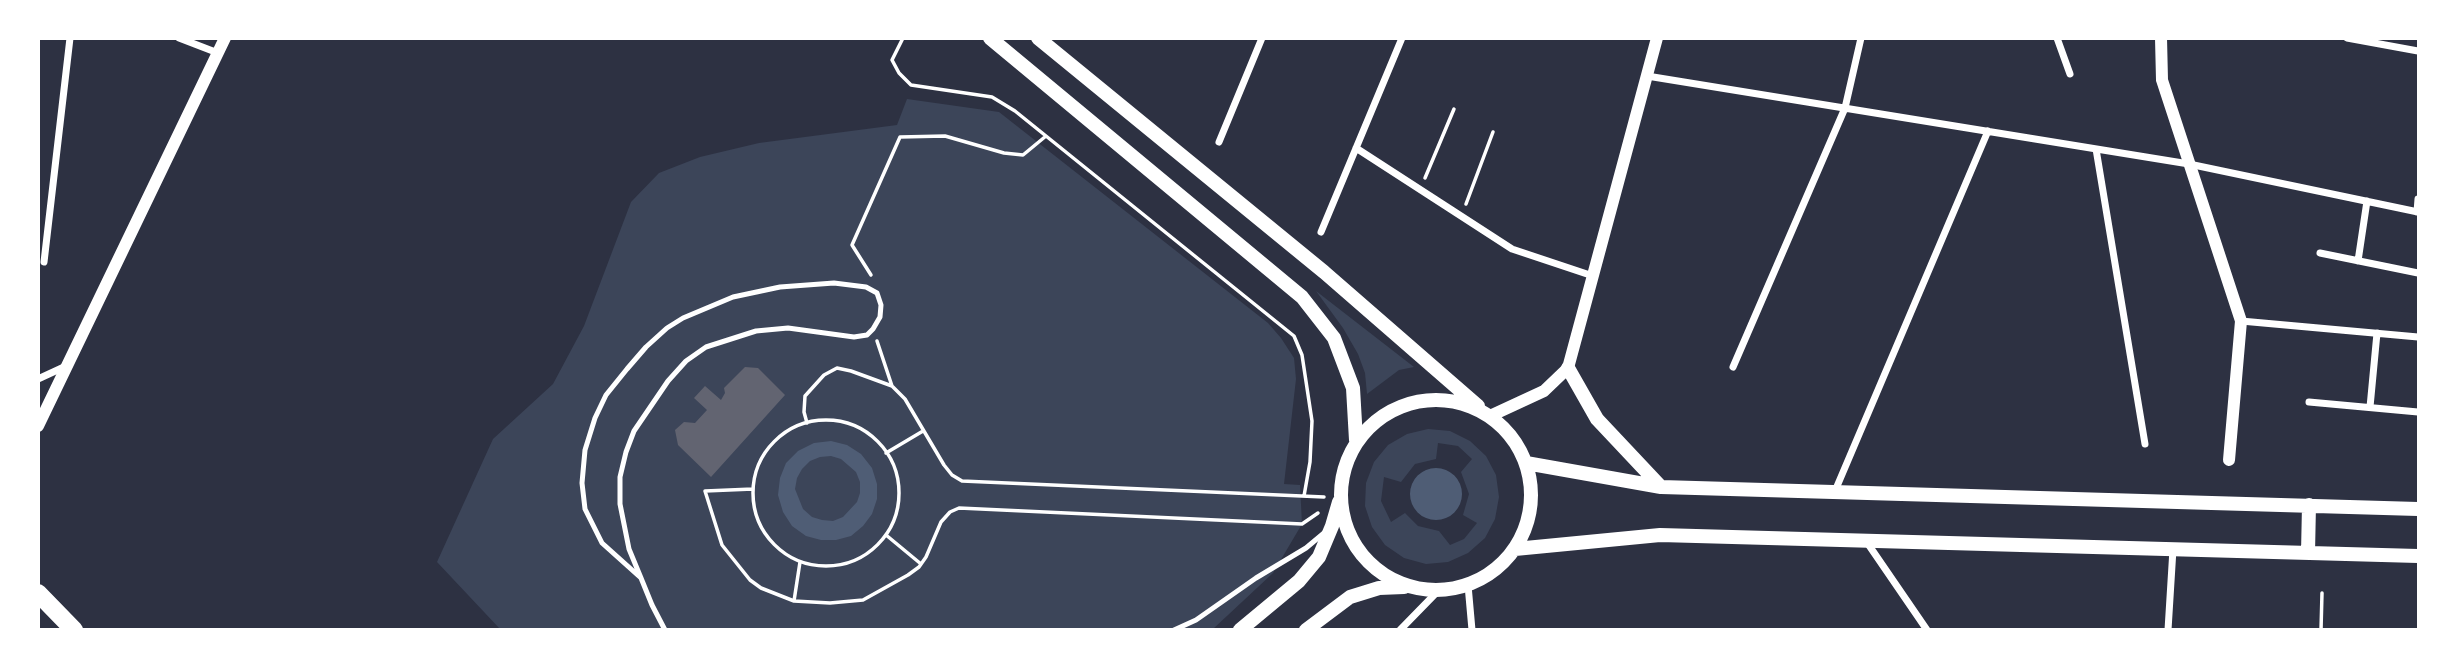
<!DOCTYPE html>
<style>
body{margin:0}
#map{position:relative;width:2457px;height:668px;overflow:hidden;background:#2d3142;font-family:Montserrat,sans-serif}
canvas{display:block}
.frame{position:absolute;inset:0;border:40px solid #fff;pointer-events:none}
</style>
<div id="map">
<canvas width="2457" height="668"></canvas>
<div class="frame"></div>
</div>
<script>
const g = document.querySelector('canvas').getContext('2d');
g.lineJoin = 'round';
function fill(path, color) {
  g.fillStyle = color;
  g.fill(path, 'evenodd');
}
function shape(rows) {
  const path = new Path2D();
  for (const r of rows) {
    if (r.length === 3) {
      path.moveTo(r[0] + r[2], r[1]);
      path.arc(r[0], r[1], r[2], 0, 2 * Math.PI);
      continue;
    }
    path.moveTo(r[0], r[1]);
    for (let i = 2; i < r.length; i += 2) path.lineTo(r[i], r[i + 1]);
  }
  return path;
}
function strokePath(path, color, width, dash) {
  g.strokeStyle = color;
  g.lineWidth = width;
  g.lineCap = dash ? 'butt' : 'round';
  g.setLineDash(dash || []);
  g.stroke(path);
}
fill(shape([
 [907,99,999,112,1268,323,1281,338,1294,358,1296,379,1284,484,1300,485,1302,524,1273,573,1213,629,500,629,437,562,493,439,553,384,584,326,631,202,659,173,700,157,759,143,897,125],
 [1316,291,1414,367,1399,370,1367,394,1365,373,1358,354,1343,328],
 [1428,429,1450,431,1470,441,1486,456,1496,475,1499,497,1495,519,1485,538,1468,553,1448,562,1426,564,1404,558,1385,545,1372,527,1365,506,1366,483,1374,462,1388,445,1407,434],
 [1438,443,1458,446,1472,459,1461,472,1469,494,1463,515,1477,523,1464,539,1450,545,1439,531,1418,526,1405,513,1391,522,1381,501,1384,477,1401,482,1415,464,1436,459]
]), '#3c4559');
fill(shape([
 [831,441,847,445,861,454,872,468,877,484,877,499,872,514,863,526,851,536,836,540,821,540,806,536,792,526,783,512,778,495,780,478,786,463,798,451,814,443],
 [831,456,841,459,856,472,860,482,860,493,857,502,843,517,833,521,822,520,812,517,803,509,795,489,797,478,802,469,810,461,820,457],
 [1436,494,26]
]), '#4f5d75');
fill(shape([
 [745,367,758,368,785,395,711,477,678,445,675,430,684,422,695,423,707,410,694,398,705,386,721,400,725,393,724,388]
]), '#626471');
strokePath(shape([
 [903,38,892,60,899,73,911,85,992,97,1015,111,1294,336,1302,355,1312,421,1310,462,1304,496],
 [1425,178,1454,109],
 [1466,204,1493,132],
 [871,275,852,245,900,137,945,136,1004,153,1023,155,1046,136],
 [877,341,892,386],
 [826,493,73],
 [807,423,804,412,805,396,824,375,837,368,851,371,892,386,905,399,944,465,952,475,962,481,1324,497],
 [886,453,923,431],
 [753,489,705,491,722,545,750,580,761,588,794,601,830,603,863,600,908,575,919,567,926,557,941,522,950,512,959,508,1302,524,1318,513],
 [886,535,921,564],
 [794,601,800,562],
 [2321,630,2322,593]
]), '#fff', 3.5);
strokePath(shape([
 [641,578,602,543,585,509,582,483,585,450,595,418,606,395,627,369,646,347,667,328,683,318,733,297,780,287,834,283,866,287,877,293,881,305,880,317,873,329,867,335,854,337,788,328,756,331,706,347,686,361,668,381,634,431,626,452,620,477,620,504,629,549,641,578,652,605,665,630],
 [1174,630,1196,620,1256,578,1306,548,1324,533]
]), '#fff', 5);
strokePath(shape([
 [179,38,218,53],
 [2057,38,2070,74],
 [2347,38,2418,51],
 [1647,76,2189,164,2418,212],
 [1219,142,1262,38],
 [1356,148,1512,249,1593,276],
 [2096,149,2145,444],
 [2417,212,2418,199],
 [1321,232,1402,38],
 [2320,253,2418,273],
 [2358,261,2367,201],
 [44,262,70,38],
 [2241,321,2418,337],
 [1733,367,1845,108,1861,38],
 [38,379,64,367],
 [2309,402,2418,412],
 [2370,407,2377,333],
 [1835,491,1988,131],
 [1866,541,1927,630],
 [1468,585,1472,630],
 [1400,630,1438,591],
 [2168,630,2173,549]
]), '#fff', 7);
strokePath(shape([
 [2161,38,2162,80,2241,321,2229,460],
 [1490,416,1544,391,1568,368,1657,38],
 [38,426,225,38]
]), '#fff', 12);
strokePath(shape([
 [990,38,1302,297,1334,338,1353,388,1356,440],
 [1038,38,1324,272,1478,406],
 [1568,368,1597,419,1661,487],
 [1436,495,95],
 [1526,463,1661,487,2418,509],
 [1515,549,1660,535,2418,556],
 [2308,553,2309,505],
 [1240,630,1299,581,1319,557,1332,526,1339,502],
 [1306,630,1350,597,1379,588,1404,587]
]), '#fff', 14);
strokePath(shape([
 [38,593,74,630]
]), '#fff', 18);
</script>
